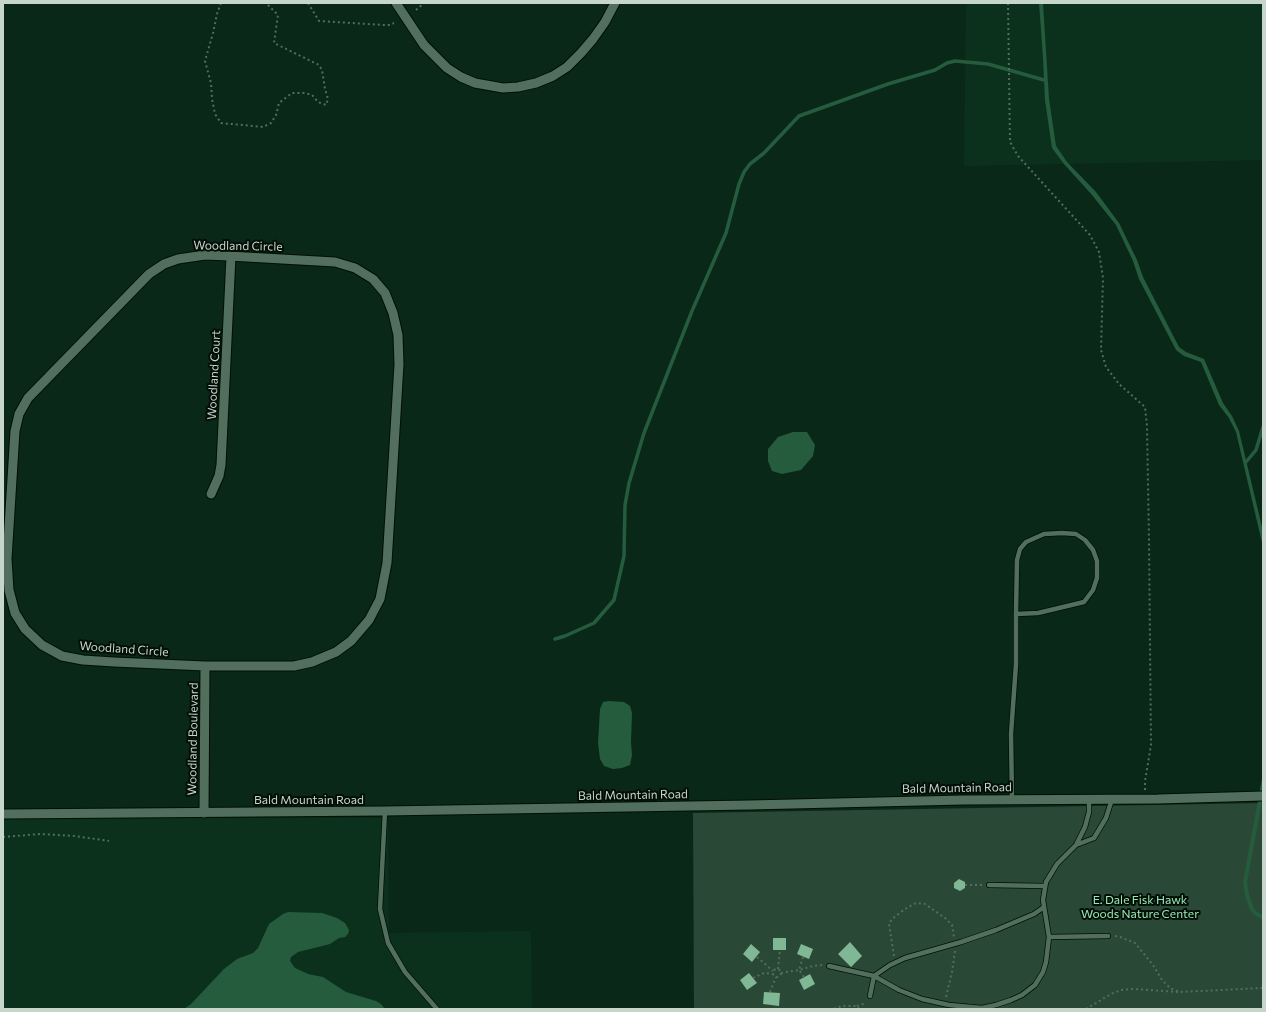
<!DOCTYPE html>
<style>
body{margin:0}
#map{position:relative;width:1266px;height:1012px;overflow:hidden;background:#0a2817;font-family:Commissioner,sans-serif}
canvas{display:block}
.frame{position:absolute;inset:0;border:4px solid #c6d6cb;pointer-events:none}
</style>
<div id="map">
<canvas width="1266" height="1012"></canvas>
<div class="frame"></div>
</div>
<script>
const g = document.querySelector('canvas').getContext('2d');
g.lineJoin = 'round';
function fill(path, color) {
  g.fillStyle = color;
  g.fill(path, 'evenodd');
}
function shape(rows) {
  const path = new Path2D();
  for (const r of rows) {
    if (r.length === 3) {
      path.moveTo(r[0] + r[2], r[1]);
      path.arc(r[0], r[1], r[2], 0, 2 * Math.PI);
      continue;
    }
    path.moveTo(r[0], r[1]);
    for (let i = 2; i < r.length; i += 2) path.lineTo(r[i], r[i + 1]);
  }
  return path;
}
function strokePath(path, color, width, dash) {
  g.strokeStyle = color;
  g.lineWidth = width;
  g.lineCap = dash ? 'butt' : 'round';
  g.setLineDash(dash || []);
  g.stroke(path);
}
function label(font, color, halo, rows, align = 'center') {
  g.font = font + ' Commissioner,sans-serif';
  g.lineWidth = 4;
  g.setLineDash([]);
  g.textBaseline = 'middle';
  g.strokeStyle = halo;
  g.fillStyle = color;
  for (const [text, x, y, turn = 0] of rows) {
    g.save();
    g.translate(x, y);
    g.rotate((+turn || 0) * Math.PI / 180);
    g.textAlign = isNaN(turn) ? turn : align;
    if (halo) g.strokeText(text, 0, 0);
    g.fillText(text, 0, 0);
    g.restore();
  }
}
fill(shape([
 [966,3,1263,3,1263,160,964,166],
 [3,818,388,818,389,933,531,931,532,1009,3,1009]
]), '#0b311c');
fill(shape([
 [1263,803,1263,1009,694,1009,693,813]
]), '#2a4836');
fill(shape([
 [1039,3,1043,3,1049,99,1056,146,1067,162,1096,192,1119,223,1137,260,1143,277,1179,347,1186,352,1204,359,1223,403,1232,416,1239,431,1263,531,1263,547,1236,432,1229,418,1219,405,1201,362,1184,356,1176,350,1139,279,1133,261,1116,225,1092,195,1064,164,1052,148,1045,100,1043,58],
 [793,432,807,432,815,445,813,456,801,470,782,474,772,471,768,461,768,449,778,437],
 [609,701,624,702,630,706,632,713,631,742,632,755,630,765,622,768,613,769,604,766,600,759,598,743,600,709,603,702],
 [1263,773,1263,796,1247,882,1249,894,1254,908,1256,911,1263,915,1263,920,1253,914,1250,910,1245,895,1243,882],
 [288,912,322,913,337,918,345,923,349,930,348,934,345,937,339,938,330,944,298,952,291,957,290,961,295,968,308,974,323,977,346,992,376,1001,381,1004,385,1009,184,1009,191,1004,224,969,237,959,253,953,258,948,269,924,283,914]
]), '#255c3d');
strokePath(shape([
 [1246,462,1256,450,1263,427],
 [555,639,565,636,594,623,614,600,624,556,625,505,629,483,644,433,692,311,726,233,739,184,744,172,750,164,764,153,799,116,888,84,935,70,947,63,955,61,988,64,1044,80]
]), '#255c3d', 3.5);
fill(shape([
 [959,879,965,882,965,888,960,891,954,888,954,883],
 [773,938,786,938,786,950,773,950],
 [850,942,862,956,851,967,838,954],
 [751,944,760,952,752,962,743,954],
 [801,944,813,949,809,959,797,954],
 [749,973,757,983,747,990,740,980],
 [810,974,815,984,804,990,799,980],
 [764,992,780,993,779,1006,763,1004]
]), '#80b794');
const lane = shape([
 [1012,799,1011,734,1016,664,1016,614,1017,560,1020,549,1026,542,1044,534,1062,533,1076,534,1085,540,1093,550,1097,561,1097,578,1093,590,1084,602,1038,613,1016,614],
 [385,811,380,909,388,943,405,972,437,1009],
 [1076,845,1094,838,1106,818,1112,799],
 [989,885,1045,886],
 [1049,937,1108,936],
 [829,966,874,976,899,990,922,999,949,1005,982,1008,996,1005,1011,1000,1022,995,1035,985,1043,972,1046,962,1049,937,1043,900,1046,882,1057,864,1076,845,1085,827,1089,812,1089,799],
 [870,996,874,976,890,965,905,958,961,942,996,930,1034,914,1044,907]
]);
const street = shape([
 [396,3,424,45,447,68,461,77,475,83,503,88,518,87,536,83,553,76,567,67,581,53,593,39,605,22,615,3],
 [205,255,229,256,335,262,355,268,373,279,385,293,393,313,398,335,399,364,387,563,380,599,369,620,351,641,336,652,312,662,294,666,205,666,114,662,83,660,62,656,42,645,25,629,15,613,9,590,7,559,15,431,19,414,28,398,149,274,164,264,178,259,205,255],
 [211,494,219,476,221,465,231,256],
 [204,813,205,666],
 [3,814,385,811,750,805,963,800,1158,799,1263,796]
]);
strokePath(lane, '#001003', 6);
strokePath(street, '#001003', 11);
strokePath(shape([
 [221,3,217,14,213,33,205,61,211,83,212,99,215,114,221,123,263,127,271,123,276,115,279,103,292,93,304,93,312,95,318,102,326,105,328,99,325,89,322,70,319,65,274,43,278,15,266,3],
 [308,3,319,21,384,25,390,25,394,23],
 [1008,3,1010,142,1018,156,1090,235,1099,252,1103,278,1101,350,1106,367,1119,384,1145,407,1147,426,1149,541,1151,745,1145,781,1145,790],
 [416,10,424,3],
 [3,837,40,834,75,836,109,841],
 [965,885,982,885],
 [1115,936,1120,937,1135,943,1153,965,1162,980,1170,988,1179,992,1263,988],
 [894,956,889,924,892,919,905,909,916,903,925,904,945,918,952,925,954,937],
 [757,957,773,971],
 [803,957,799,970,804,977],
 [777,973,4],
 [778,969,780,950],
 [781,973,799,970,813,966,822,965],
 [753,978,764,973,773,974],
 [770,992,776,977],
 [946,997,952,972,955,951],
 [857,1006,863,1004,866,1002],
 [834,1009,842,1006,857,1006,859,1009],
 [1086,1009,1111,994,1121,990,1134,989,1178,992]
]), '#556d5e', 2, [2, 3]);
strokePath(lane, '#516f5c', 4.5);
strokePath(street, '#516f5c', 9);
label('12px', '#c6d6cb', '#030e07', [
 ["Woodland Circle",238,246,1],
 ["Woodland Court",214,375,-87],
 ["Woodland Circle",124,649,4],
 ["Woodland Boulevard",193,739,-89],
 ["Bald Mountain Road",957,788,-1],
 ["Bald Mountain Road",633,795,-1],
 ["Bald Mountain Road",309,800]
]);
label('12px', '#97eab6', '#030e07', [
 ["E. Dale Fisk Hawk",1140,900],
 ["Woods Nature Center",1140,914]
]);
</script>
